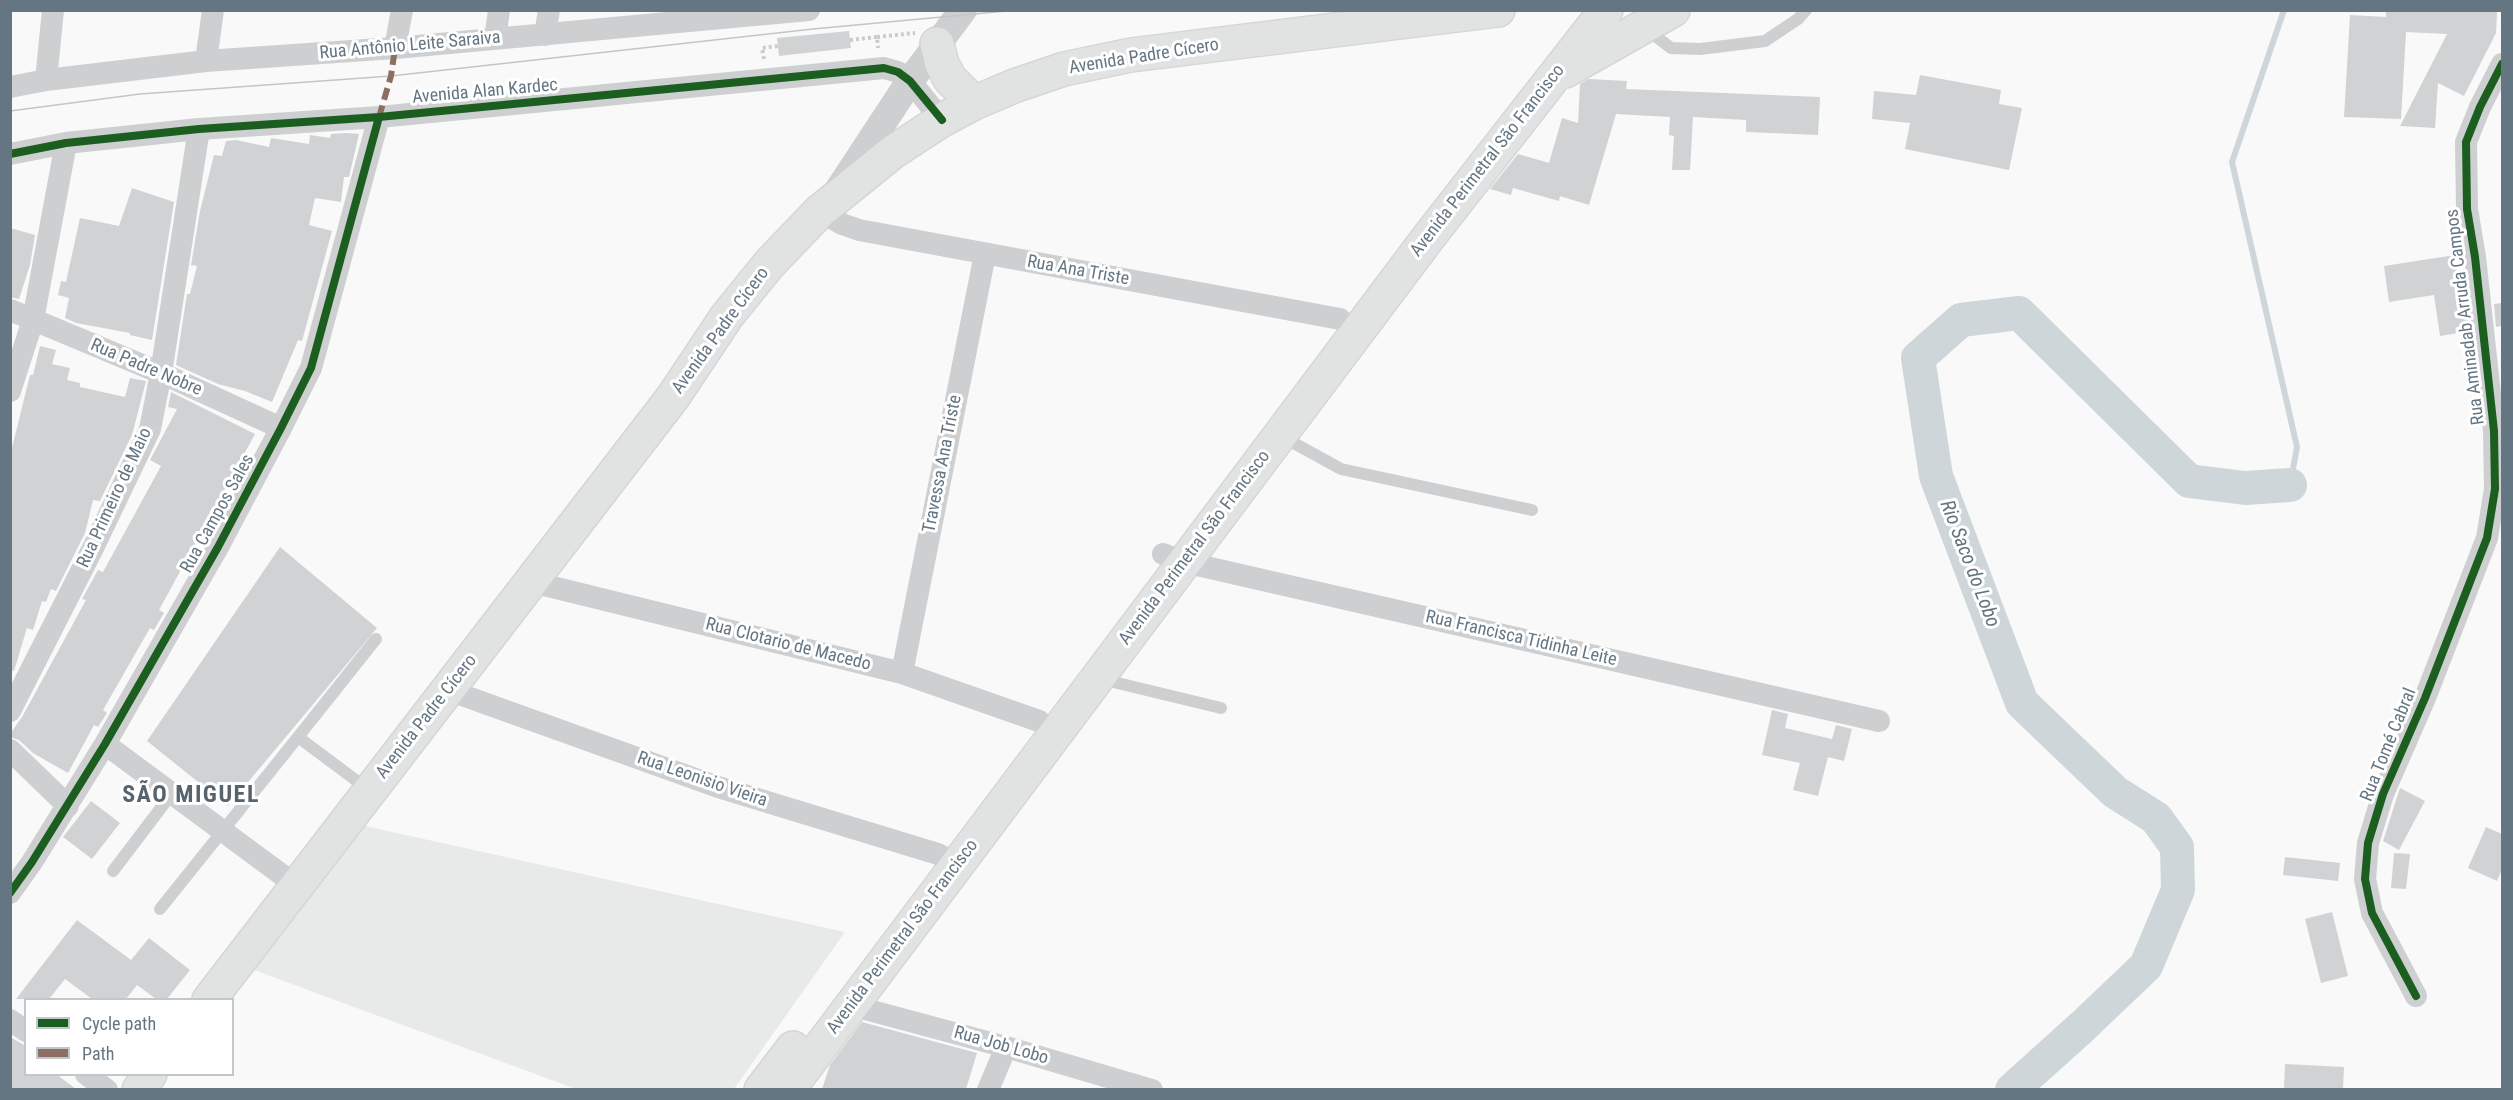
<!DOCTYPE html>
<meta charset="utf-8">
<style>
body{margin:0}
#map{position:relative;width:2513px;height:1100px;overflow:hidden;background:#f9f9f9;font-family:"Roboto Condensed",sans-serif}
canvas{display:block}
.frame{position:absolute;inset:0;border:12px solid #657683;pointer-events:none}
.legend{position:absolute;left:24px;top:998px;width:210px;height:78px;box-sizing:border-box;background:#fff;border:2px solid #c1c8cd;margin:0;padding:8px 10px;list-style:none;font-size:18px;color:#657683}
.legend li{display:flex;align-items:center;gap:12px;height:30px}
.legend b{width:30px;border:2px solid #c1c8cd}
</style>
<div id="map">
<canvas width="2513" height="1100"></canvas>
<div class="frame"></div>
<ul class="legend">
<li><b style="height:8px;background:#1b5e20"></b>Cycle path</li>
<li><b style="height:8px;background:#8d6e63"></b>Path</li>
</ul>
</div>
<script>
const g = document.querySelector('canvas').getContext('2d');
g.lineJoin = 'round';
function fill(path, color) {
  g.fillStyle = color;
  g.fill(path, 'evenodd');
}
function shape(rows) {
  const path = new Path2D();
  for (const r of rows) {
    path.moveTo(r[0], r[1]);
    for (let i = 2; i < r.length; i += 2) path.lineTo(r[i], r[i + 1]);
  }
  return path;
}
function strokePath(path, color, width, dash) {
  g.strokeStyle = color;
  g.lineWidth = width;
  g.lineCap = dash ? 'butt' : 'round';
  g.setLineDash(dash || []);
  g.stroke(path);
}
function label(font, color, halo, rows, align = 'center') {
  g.font = font + ' "Roboto Condensed",sans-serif';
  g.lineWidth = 6;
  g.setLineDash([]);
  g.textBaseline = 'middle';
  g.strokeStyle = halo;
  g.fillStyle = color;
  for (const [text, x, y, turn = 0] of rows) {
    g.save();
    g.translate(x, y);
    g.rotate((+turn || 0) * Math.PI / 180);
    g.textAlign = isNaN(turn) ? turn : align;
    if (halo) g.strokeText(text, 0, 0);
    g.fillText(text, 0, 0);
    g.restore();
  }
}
fill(shape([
 [365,826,845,932,734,1089,576,1089,254,970]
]), '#e8e9e9');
strokePath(shape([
 [2284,10,2232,162,2297,447,2290,485]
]), '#ced6d9', 6);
strokePath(shape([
 [2012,1090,2083,1026,2146,966,2178,890,2177,847,2156,818,2115,792,2022,703,1936,476,1918,358,1961,320,2019,313,2189,481,2245,488,2290,485]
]), '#ced6d9', 34);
fill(shape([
 [2386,10,2497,12,2496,33,2464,96,2438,83,2435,128,2400,126,2447,34,2406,32,2401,119,2344,117,2350,15,2386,17],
 [849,31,851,48,779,56,777,38],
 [1920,75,2001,90,1999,104,2022,108,2009,170,1905,149,1910,123,1872,119,1874,91,1916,95],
 [1588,79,1627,81,1626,89,1820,97,1818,135,1746,132,1746,120,1693,117,1690,170,1672,170,1674,136,1669,135,1670,117,1616,114,1589,205,1560,196,1559,201,1513,188,1511,195,1490,189,1518,154,1549,163,1562,118,1578,123,1580,84],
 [347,133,359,134,349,177,344,177,341,202,315,198,309,225,332,231,302,341,298,340,272,402,245,391,218,384,176,365,187,294,190,294,197,266,191,265,200,211,214,155,222,156,226,141,236,140,269,147,271,138,309,144,310,135,330,138,331,134],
 [132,188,174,202,152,340,130,335,130,333,76,323,65,318,69,298,58,295,61,281,66,282,80,218,119,226],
 [10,228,35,235,30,265,19,299,10,297],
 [2455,255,2463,309,2467,308,2470,331,2440,336,2434,295,2389,302,2384,266],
 [2502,303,2502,326,2496,327,2494,304],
 [40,346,56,350,52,364,70,368,67,380,80,383,80,387,125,397,130,378,146,381,132,435,100,501,93,500,85,533,56,591,51,589,46,602,42,601,33,630,27,628,14,671,10,670,10,456,30,375,33,375],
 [171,392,255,434,159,610,164,613,154,630,150,628,103,710,107,713,98,727,94,725,68,773,33,753,19,740,10,737,10,734,22,717,86,600,82,599,98,570,103,572,161,466,150,460,177,409,168,407],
 [280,547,377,628,228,806,147,741],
 [1772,710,1788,714,1785,728,1832,739,1836,725,1852,729,1844,761,1828,757,1818,796,1793,790,1800,763,1762,755],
 [2400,788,2425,801,2399,850,2383,841],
 [91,801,120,823,92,859,63,837],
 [2486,827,2502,834,2502,869,2497,881,2468,868],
 [2394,853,2410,854,2406,889,2391,888],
 [2285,857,2340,863,2338,881,2283,875],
 [2332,912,2348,976,2321,983,2305,919],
 [77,920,131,960,149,938,190,970,167,999,156,999,137,985,126,999,92,999,65,979,49,999,16,999],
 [862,1022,977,1053,966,1089,822,1089,830,1065],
 [10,1037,26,1046,26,1074,56,1074,76,1089,10,1089],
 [2285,1064,2344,1067,2343,1089,2284,1089]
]), '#d0d2d3');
const secondary = shape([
 [937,44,942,64,950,79,974,103],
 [1565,71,1673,10],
 [209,1000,673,397,727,316,770,263,820,211,893,152,942,120,974,103,1014,86,1064,69,1131,55,1498,10],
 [139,1090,150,1074],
 [761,1090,793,1048],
 [788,1090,1428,238,1606,10]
]);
strokePath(secondary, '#d5d6d7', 36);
strokePath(shape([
 [877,37,915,33],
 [850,40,877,37,878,48],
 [764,59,762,48,778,46]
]), '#cbcccd', 4, [3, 3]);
strokePath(shape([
 [1645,28,1671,48,1700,49,1765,41,1798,19,1806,10],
 [1281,436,1341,469,1532,510],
 [1101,679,1221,708],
 [369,790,298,737,376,639],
 [113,871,173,792],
 [160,909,298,737]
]), '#cecfd0', 12);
strokePath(shape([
 [545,35,549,10],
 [495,39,499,10],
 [395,48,402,10],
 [206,61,213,10],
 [46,80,53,10],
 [10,87,46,80,206,61,395,48,809,10],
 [10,154,66,143,199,129,379,117,884,68,898,72,910,81,942,120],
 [820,211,842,224,859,230,1340,319],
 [10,310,161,373,281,428],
 [10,391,33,320,66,143],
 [1163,554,1184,562,1879,721],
 [532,582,902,673,1039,721],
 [902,673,985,254],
 [448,690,718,787,938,854,957,865],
 [10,711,93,548,150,429,161,373,199,129],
 [105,744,297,886],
 [10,750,68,806],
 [10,893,32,862,105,744,218,547,281,428,311,368,379,117],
 [2416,996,2372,913,2365,879,2368,843,2383,794,2425,698,2487,538,2495,489,2494,431,2475,257,2467,209,2466,142,2480,107,2502,64],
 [850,1005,1006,1047,1152,1090],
 [10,1020,26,1031],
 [86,1074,107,1090],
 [988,1090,1006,1047]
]), '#cecfd0', 22);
strokePath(shape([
 [839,189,910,81,963,10]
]), '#cecfd0', 28);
strokePath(secondary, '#e1e2e2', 33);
strokePath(shape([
 [10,111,140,94,391,76,813,29,1017,10]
]), '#c3c5c6', 1.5);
strokePath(shape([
 [379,117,391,76,395,48]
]), '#8d6e63', 6, [12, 6]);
strokePath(shape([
 [10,154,66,143,199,129,379,117,884,68,898,72,910,81,942,120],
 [10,893,32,862,105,744,218,547,281,428,311,368,379,117],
 [2416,996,2372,913,2365,879,2368,843,2383,794,2425,698,2487,538,2495,489,2494,431,2475,257,2467,209,2466,142,2480,107,2502,64]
]), '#1b5e20', 8);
label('18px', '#657683', '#fff', [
 ["Rua Antônio Leite Saraiva",410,46,-5],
 ["Avenida Padre Cícero",1144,57,-9],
 ["Avenida Alan Kardec",485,92,-5],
 ["Avenida Perimetral São Francisco",1488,161,-52],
 ["Rua Ana Triste",1078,271,10],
 ["Rua Aminadab Arruda Campos",2466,317,-97],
 ["Avenida Padre Cícero",721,331,-54],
 ["Rua Padre Nobre",146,368,23],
 ["Travessa Ana Triste",943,464,-79],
 ["Rua Primeiro de Maio",115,498,-65],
 ["Rua Campos Sales",218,514,-61],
 ["Avenida Perimetral São Francisco",1195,548,-53],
 ["Rua Francisca Tidinha Leite",1521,639,13],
 ["Rua Clotario de Macedo",788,645,14],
 ["Avenida Padre Cícero",427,717,-52],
 ["Rua Tomé Cabral",2389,745,-68],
 ["Rua Leonisio Vieira",702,780,19],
 ["Avenida Perimetral São Francisco",903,937,-53],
 ["Rua Job Lobo",1001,1046,16]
]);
label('italic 20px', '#60757c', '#fff', [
 ["Rio Saco do Lobo",1969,564,69]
]);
g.letterSpacing = '1.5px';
label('bold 24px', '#57646e', '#fff', [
 ["SÃO MIGUEL",191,796]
]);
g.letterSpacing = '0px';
</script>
